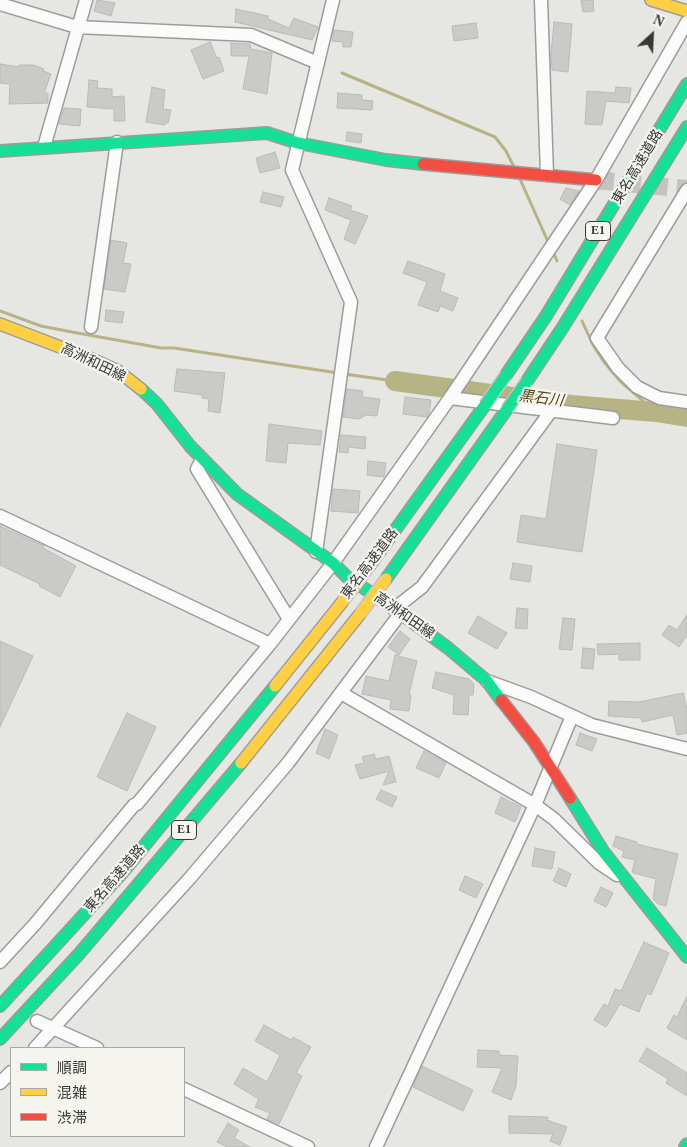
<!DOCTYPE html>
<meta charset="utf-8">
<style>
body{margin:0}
#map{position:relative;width:687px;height:1147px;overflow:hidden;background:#e6e6e3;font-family:"Times New Roman","Noto Sans JP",serif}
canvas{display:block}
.legend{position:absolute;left:10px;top:1047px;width:175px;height:90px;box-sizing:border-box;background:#f5f4ef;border:1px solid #a9a9a5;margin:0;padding:6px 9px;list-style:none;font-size:15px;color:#383835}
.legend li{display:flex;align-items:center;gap:10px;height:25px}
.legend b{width:25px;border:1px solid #a9a9a5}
.north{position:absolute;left:627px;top:10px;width:50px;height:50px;-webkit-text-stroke:4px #f5f4ef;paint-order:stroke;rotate:25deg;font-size:14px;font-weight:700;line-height:20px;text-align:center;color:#383835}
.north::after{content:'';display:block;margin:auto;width:18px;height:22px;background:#383835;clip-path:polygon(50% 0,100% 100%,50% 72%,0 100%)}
</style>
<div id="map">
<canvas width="687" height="1147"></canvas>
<ul class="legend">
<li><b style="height:6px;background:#16e098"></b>順調</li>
<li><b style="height:6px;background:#ffcf43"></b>混雑</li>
<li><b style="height:6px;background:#f24e42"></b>渋滞</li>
</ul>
<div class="north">N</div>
</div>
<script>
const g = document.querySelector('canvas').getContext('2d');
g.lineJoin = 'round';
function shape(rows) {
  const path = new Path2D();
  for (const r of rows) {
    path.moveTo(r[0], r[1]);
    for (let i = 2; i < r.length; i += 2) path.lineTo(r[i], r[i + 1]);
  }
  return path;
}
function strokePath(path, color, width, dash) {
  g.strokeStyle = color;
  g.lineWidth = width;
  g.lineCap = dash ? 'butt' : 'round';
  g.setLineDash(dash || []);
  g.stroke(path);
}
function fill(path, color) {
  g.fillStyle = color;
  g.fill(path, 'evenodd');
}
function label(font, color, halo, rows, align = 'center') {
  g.font = font + ' "Times New Roman","Noto Sans JP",serif';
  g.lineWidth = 4.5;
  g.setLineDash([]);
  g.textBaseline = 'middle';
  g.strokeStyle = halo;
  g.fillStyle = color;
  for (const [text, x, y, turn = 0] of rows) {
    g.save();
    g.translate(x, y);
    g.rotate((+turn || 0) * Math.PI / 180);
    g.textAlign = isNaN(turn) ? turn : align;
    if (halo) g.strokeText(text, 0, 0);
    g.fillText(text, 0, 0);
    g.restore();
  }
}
strokePath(shape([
 [342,73,495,137,506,151,514,167],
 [520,179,549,244],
 [553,252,557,261],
 [0,311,41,326,72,332,161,348,174,348,338,373],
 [582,321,593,345,604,362,620,381,656,412],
 [344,374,395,381]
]), '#b8b385', 3);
strokePath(shape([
 [395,381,571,405,656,412,687,417]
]), '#b8b385', 20);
const building = shape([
 [97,0,115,3,111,16,94,11,97,0],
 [581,0,593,0,594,11,583,12,581,0],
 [236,9,268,16,268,19,289,28,294,18,318,27,312,40,235,22,236,9],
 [554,22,572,24,568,72,552,70,551,54,554,22],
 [476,23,478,38,454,41,452,26,476,23],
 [334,30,353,32,351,47,343,47,343,42,332,41,334,30],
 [210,42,217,58,219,57,224,71,203,79,191,50,210,42],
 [231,43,250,44,251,49,272,53,267,94,243,89,249,56,231,56,231,43],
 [0,64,19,67,19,65,34,65,44,69,43,71,51,74,44,93,48,93,48,103,9,104,10,84,0,83,0,64],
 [89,80,98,81,97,88,112,89,112,97,124,96,125,121,114,121,114,109,87,107,89,80],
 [152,87,165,90,163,109,171,110,168,123,165,122,165,125,146,122,152,87],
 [616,87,631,88,629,103,606,101,602,125,585,124,587,91,615,93,616,87],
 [338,93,362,95,362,100,373,101,372,110,337,108,338,93],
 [64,108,81,109,80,126,59,124,64,108],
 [347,132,362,134,361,143,346,141,347,132],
 [275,152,280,168,260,173,256,158,275,152],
 [566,188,579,191,570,205,560,199,566,188],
 [263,192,284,197,281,207,260,202,263,192],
 [329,198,352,206,350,210,368,216,355,244,344,239,351,220,325,210,329,198],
 [111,240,127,243,123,263,131,264,125,292,104,289,111,240],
 [408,261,445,274,440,291,458,298,453,311,440,306,438,312,418,305,427,282,403,273,408,261],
 [106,310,124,312,122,323,105,321,106,310],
 [177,369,225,373,220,413,208,411,209,399,202,398,202,395,174,391,177,369],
 [347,389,363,391,362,397,380,399,377,416,366,415,359,419,343,417,347,389],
 [405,397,431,400,429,413,427,417,403,414,405,397],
 [269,424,322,431,320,445,288,443,286,463,266,461,269,424],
 [341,435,366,437,365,449,349,447,348,453,339,452,341,435],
 [557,444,597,450,582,552,517,542,521,515,546,519,557,444],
 [368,461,386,463,384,477,367,475,368,461],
 [333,489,360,491,358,513,331,511,333,489],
 [0,526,44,546,43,548,76,566,60,597,39,586,40,584,0,565,0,526],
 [513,563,532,566,530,582,510,579,513,563],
 [517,608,528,609,527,629,515,628,517,608],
 [687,615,687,635,679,647,662,635,669,625,677,630,687,615],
 [478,616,507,633,497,649,468,633,478,616],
 [563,618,575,619,572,650,559,649,563,618],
 [400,631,410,639,399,655,388,647,400,631],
 [0,641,33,656,0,727,0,641],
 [640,643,640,660,619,660,619,654,598,655,597,644,640,643],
 [583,648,595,649,593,669,581,668,583,648],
 [395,655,417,661,409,694,411,695,409,711,390,709,391,700,362,694,366,676,389,681,395,655],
 [436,672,469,679,474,684,473,695,469,695,468,715,453,714,454,695,432,688,436,672],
 [683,693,687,709,687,733,677,735,673,715,642,722,641,718,608,716,609,701,639,702,683,693],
 [127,713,156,727,127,791,97,777,127,713],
 [325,729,338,735,329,759,316,753,325,729],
 [580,733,597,739,592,751,576,745,580,733],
 [424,751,446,763,439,778,416,768,424,751],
 [374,754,376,759,389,756,396,782,383,785,389,771,360,779,355,765,364,763,362,757,374,754],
 [381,790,397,797,392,807,376,799,381,790],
 [501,797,521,807,515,822,495,813,501,797],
 [616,836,637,842,637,844,678,854,666,906,658,904,653,899,656,879,634,873,632,872,635,860,622,857,624,851,613,846,616,836],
 [535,848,555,852,552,869,532,866,535,848],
 [559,868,571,874,566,887,553,881,559,868],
 [465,876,483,884,476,898,459,890,465,876],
 [601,887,613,893,606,907,594,901,601,887],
 [644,942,669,953,651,995,647,993,639,1012,620,1004,606,1027,594,1020,604,1004,608,1006,615,989,621,991,644,942],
 [687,996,687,1040,667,1028,674,1015,677,1017,687,996],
 [264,1025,291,1040,293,1037,311,1047,296,1073,302,1076,279,1124,267,1119,270,1113,255,1107,259,1099,234,1084,243,1068,267,1082,280,1055,255,1041,264,1025],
 [647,1048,687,1073,687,1096,666,1083,668,1079,639,1061,647,1048],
 [478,1050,499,1051,499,1055,518,1056,516,1086,511,1100,492,1092,502,1068,477,1067,478,1050],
 [422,1066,473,1090,463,1111,413,1087,422,1066],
 [509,1116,548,1117,547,1120,567,1127,560,1145,550,1141,553,1134,509,1133,509,1116],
 [228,1123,239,1130,234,1138,250,1147,227,1147,217,1142,228,1123]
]);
fill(building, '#cacac8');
strokePath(building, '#babab8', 1);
strokePath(shape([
 [596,180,687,189]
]), '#c3c3c0', 18, [18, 9]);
const street = shape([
 [541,0,547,175],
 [0,4,77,27,251,35,318,63],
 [44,147,86,0],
 [687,190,597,338,618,368,637,387,659,398,687,402],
 [91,327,117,142],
 [450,398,613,418],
 [202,459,197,469,289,619],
 [0,516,270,644],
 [316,552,351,302,292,170,333,0],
 [394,609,422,587,551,411],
 [487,681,531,697,592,725,687,749],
 [341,693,535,805,554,819,599,863,617,875],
 [0,962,35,924,134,805,137,804,270,644,333,563,450,398,596,180,687,22],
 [37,1021,97,1048],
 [35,1048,190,878,288,763,400,614],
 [0,1083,11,1072],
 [184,1089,308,1147],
 [376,1147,535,805,572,716]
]);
const fast = shape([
 [0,151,267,133,298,143,386,160,423,164],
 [506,375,546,316,687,84],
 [527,381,563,327,687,127],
 [141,389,157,404,190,446,237,494,333,563,347,577,388,604,448,648,487,681,501,700],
 [370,565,485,405],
 [386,579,507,409],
 [570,798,603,851,687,957],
 [0,1006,122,873,275,686],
 [0,1039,79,954,241,763],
 [685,1147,687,1144]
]);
const slow = shape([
 [651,0,687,11],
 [0,324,89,358,118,371,141,389],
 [275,686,343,601],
 [241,763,360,614]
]);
const jam = shape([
 [423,164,596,180],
 [501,700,534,742,570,798]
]);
strokePath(street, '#9c9c9a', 15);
strokePath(fast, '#9c9c9a', 14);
strokePath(slow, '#9c9c9a', 14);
strokePath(jam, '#9c9c9a', 14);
strokePath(street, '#fbfbfb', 12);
strokePath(fast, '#16e098', 11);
strokePath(slow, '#ffcf43', 11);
strokePath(jam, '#f24e42', 11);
const fastBridge = shape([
 [485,405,506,375],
 [507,409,527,381]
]);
const slowBridge = shape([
 [343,601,370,565],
 [360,614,386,579]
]);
strokePath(fastBridge, '#c3c3c1', 14, []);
strokePath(slowBridge, '#c3c3c1', 14, []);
strokePath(fastBridge, '#16e098', 11);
strokePath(slowBridge, '#ffcf43', 11);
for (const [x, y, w] of [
 [598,231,25],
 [184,830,25]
]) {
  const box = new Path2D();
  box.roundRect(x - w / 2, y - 9.5, w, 19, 4);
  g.fillStyle = '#f5f4ef';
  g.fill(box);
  strokePath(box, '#383835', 1);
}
label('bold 12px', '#383835', null, [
 ["E1",598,231],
 ["E1",184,830]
]);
label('14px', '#383835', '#f5f4ef', [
 ["東名高速道路",638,167,-59],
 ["高洲和田線",93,363,26],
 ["東名高速道路",370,564,-53],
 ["高洲和田線",404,616,35],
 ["東名高速道路",115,879,-49]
]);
label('italic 15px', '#4f4918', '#f5f4ef', [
 ["黒石川",541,399,7]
]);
</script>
